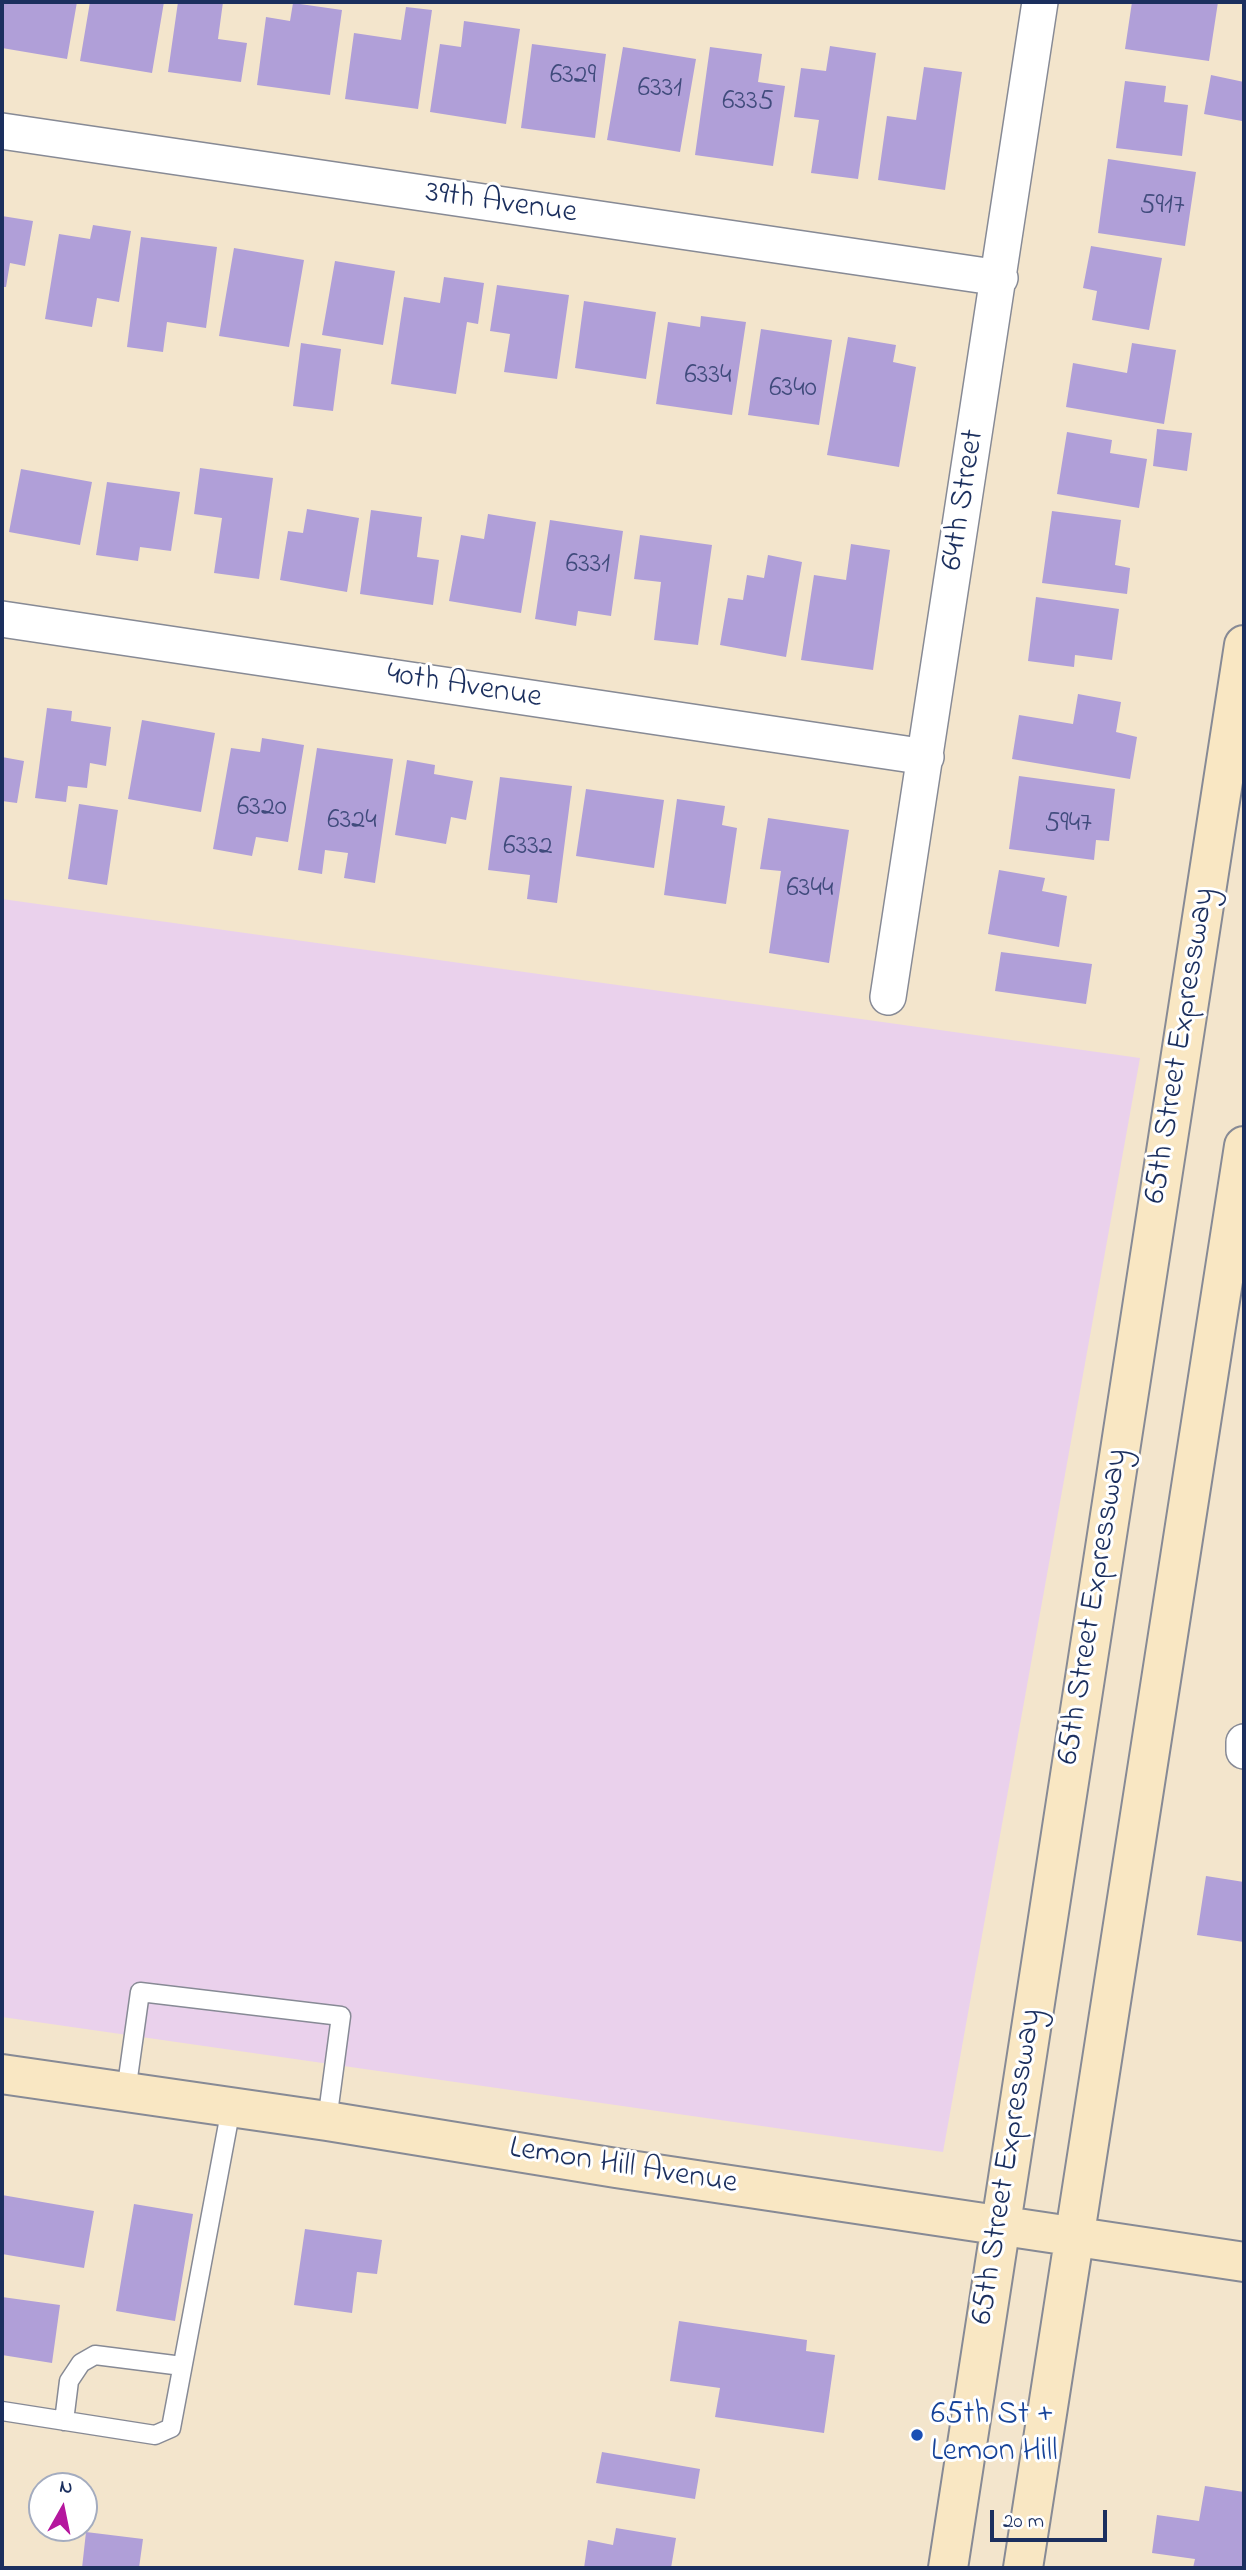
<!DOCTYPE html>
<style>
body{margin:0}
#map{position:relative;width:1246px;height:2570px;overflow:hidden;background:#f3e5cc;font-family:"Indie Flower",sans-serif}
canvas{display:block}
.frame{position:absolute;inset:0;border:4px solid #1b2f5e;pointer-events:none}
.north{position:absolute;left:28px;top:2472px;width:70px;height:70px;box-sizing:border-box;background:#fff;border:2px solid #a4acbf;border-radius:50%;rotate:9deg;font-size:19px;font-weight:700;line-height:28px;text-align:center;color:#1b2f5e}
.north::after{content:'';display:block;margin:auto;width:24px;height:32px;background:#b5179e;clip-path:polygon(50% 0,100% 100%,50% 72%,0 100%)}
.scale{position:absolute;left:990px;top:2510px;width:117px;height:32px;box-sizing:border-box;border:4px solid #1b2f5e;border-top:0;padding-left:9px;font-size:21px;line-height:24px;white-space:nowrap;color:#1b2f5e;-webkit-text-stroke:5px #fff;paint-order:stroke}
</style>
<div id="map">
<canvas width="1246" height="2570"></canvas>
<div class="frame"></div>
<div class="north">N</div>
<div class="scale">20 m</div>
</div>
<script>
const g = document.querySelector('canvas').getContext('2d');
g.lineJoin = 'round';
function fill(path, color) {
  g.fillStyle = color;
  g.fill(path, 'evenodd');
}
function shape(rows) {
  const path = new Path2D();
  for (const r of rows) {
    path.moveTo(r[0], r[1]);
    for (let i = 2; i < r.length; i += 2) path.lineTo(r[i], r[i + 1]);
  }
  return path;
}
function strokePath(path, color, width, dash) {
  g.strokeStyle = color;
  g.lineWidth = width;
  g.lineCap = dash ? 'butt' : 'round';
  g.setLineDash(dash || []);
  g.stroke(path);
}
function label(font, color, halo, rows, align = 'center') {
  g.font = font + ' "Indie Flower",sans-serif';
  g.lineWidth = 6;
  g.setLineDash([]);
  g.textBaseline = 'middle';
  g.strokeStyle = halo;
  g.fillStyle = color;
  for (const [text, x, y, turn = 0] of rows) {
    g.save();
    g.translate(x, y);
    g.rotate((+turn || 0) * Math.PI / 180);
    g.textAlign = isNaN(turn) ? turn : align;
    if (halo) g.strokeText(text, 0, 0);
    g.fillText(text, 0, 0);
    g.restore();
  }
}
fill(shape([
 [2,899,1140,1058,943,2152,2,2017]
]), '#ead1ec');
fill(shape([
 [2,2,77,2,67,59,2,48],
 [90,2,164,2,152,73,80,61],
 [178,2,223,2,218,39,247,43,241,82,168,72],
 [1132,2,1218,2,1209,61,1125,49],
 [293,3,342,10,330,95,257,85,266,17,290,21],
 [406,7,432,10,418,109,345,99,354,33,401,40],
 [464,21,520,29,506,124,430,112,440,44,461,47],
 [532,44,606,54,595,138,521,128],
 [830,46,876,53,858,179,811,173,819,120,794,117,801,68,826,71],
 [623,47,696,59,680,152,607,140],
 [710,47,762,54,758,82,785,86,773,166,695,155],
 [924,67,962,72,945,190,878,180,887,116,916,120],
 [1211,75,1244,82,1242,121,1204,114],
 [1125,81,1166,86,1164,102,1188,105,1182,156,1116,148],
 [1108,159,1196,172,1185,246,1098,233],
 [2,216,33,221,25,266,10,263,6,287,2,287],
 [93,225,131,231,119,302,97,298,92,327,45,319,59,234,90,239],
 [141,237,217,247,206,328,167,322,163,352,127,347],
 [1091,246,1162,258,1149,330,1092,320,1097,291,1083,288],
 [234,248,304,260,289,347,219,336],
 [335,261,395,271,383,345,322,335],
 [444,277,484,283,478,324,467,322,456,394,391,384,404,297,440,303],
 [497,285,569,295,557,379,504,372,510,334,490,331],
 [584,301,656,312,646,379,575,368],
 [701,316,746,322,732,415,656,404,668,322,700,327],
 [761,329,832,340,819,425,748,415],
 [848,337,896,345,893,362,916,367,899,467,827,455],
 [301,343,341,349,333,411,293,406],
 [1132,343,1176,350,1164,424,1066,407,1073,363,1127,373],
 [1157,429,1192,433,1187,471,1153,466],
 [1067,432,1112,440,1110,453,1147,459,1139,508,1057,494],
 [200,468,273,478,259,579,214,573,222,518,194,514],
 [21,469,92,482,80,545,9,532],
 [107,482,180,492,171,551,140,547,138,561,96,555],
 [307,509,359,518,347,592,280,580,288,531,303,533],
 [371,510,422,517,417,557,439,560,433,605,360,594],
 [1052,511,1121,520,1115,565,1130,568,1127,594,1042,583],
 [488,514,536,522,521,613,449,601,461,535,484,539],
 [550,520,623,531,611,616,578,611,576,626,535,619],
 [640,535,712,545,698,645,654,640,661,582,634,579],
 [851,544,890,550,873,670,801,660,814,575,846,580],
 [768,555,802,562,786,657,720,645,728,598,743,600,747,575,764,578],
 [1036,597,1119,609,1112,660,1075,655,1074,667,1028,661],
 [1078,694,1121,702,1116,732,1137,737,1130,779,1012,759,1019,715,1073,724],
 [47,708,72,711,71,721,111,727,106,766,90,763,87,788,68,786,66,802,35,798],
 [142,720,215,733,201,812,128,799],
 [262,738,304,745,288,842,256,837,252,856,213,849,231,748,260,752],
 [317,748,393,759,375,883,344,878,348,853,325,850,322,874,298,870],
 [2,757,24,761,17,803,2,801],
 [407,760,435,765,434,774,473,781,466,820,451,817,446,844,395,835],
 [1019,776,1115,789,1109,841,1096,840,1094,860,1009,849],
 [500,777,572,786,557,903,527,899,530,875,488,870],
 [586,789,664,800,654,868,576,856],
 [677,799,725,806,722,825,737,828,726,904,664,895],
 [79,804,118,810,107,885,68,879],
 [768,818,849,830,829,963,769,953,781,871,760,869],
 [999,870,1045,878,1042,891,1067,896,1059,947,988,934],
 [1001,952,1092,964,1086,1004,995,991],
 [1206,1876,1244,1882,1244,1942,1197,1935],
 [2,2195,94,2211,84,2268,2,2254],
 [134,2204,193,2214,175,2321,116,2311],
 [305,2229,382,2240,377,2274,357,2272,352,2313,294,2305],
 [2,2297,60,2305,52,2363,2,2355],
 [679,2321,807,2340,806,2351,835,2355,824,2433,715,2417,720,2388,670,2381],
 [602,2452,700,2469,695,2499,596,2483],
 [1205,2486,1244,2492,1243,2568,1193,2568,1195,2559,1152,2553,1157,2515,1199,2521],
 [616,2528,676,2538,671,2568,584,2568,588,2540,613,2545],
 [86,2532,143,2539,139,2568,82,2568]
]), '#b09fd8');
const lane = shape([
 [126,2092,140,1992,341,2016,327,2121],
 [2,2411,155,2435,171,2428,231,2108],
 [64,2421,69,2381,81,2363,95,2355,182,2366]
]);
const street = shape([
 [2,131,1000,278],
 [2,619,926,757],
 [888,997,1040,2],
 [1244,1742,1244,1751]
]);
const secondary = shape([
 [2,2074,327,2121,616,2168,1244,2262],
 [948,2568,1244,645],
 [1023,2568,1244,1146]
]);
strokePath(lane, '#878a95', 21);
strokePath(street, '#878a95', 38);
strokePath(secondary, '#878a95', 42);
strokePath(lane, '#fff', 18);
strokePath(street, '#fff', 35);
strokePath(secondary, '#f9e7c3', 38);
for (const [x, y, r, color] of [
 [917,2435,7,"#1a4fb4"]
]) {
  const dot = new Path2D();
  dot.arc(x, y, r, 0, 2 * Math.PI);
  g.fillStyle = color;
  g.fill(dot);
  strokePath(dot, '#fff', 2.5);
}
label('28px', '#404b7c', null, [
 ["6329",573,77],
 ["6331",660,90],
 ["6335",748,103],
 ["5917",1162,207],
 ["6334",708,377],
 ["6340",793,390],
 ["6331",588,566],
 ["6320",262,809],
 ["6324",352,822],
 ["5947",1068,825],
 ["6332",528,848],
 ["6344",810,890]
]);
label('32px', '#1b2f5e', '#fff', [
 ["39th Avenue",501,205,8],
 ["64th Street",965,500,-81],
 ["40th Avenue",464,688,9],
 ["65th Street Expressway",1182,1046,-81],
 ["65th Street Expressway",1095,1607,-81],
 ["65th Street Expressway",1009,2167,-81],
 ["Lemon Hill Avenue",623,2168,9]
]);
label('32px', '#164399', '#fff', [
 ["65th St +",931,2417],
 ["Lemon Hill",931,2454]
], 'left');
</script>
